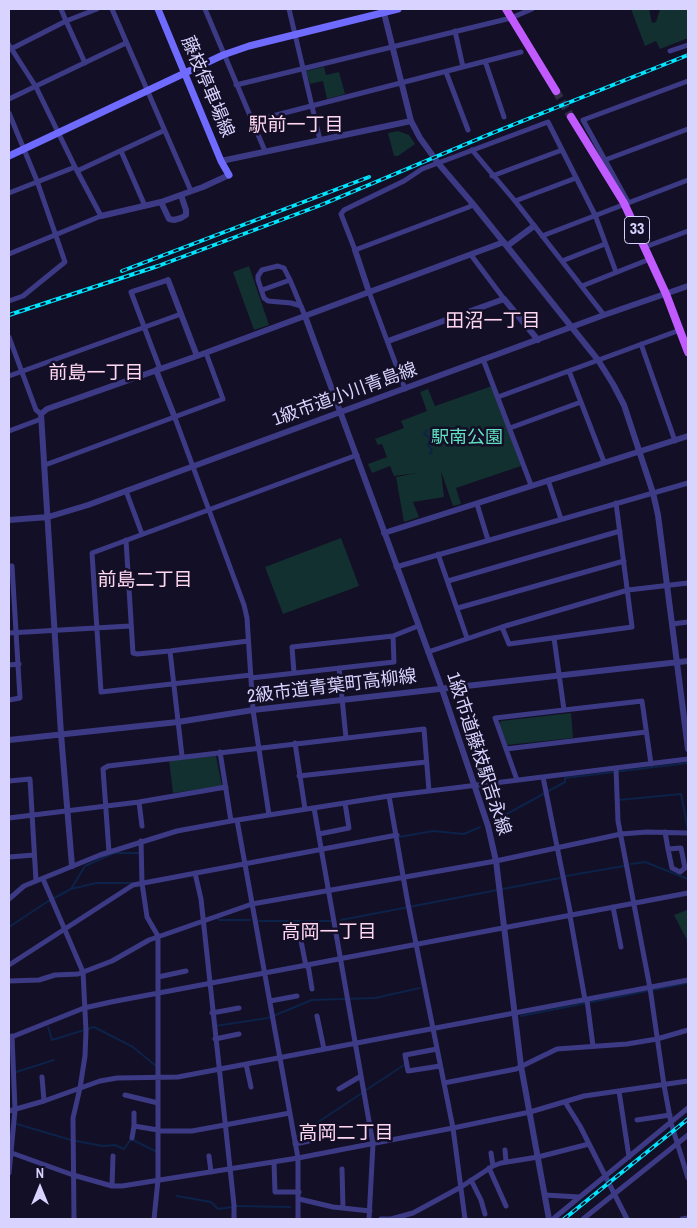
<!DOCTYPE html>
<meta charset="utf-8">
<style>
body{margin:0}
#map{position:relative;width:697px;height:1228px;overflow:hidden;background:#130f26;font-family:"Archivo Narrow",sans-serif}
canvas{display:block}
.frame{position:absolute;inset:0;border:10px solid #d9d4ff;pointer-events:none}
.north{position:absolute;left:15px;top:1163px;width:50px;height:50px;-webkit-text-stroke:4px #130f26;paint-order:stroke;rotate:0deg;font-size:14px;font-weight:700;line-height:20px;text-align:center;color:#d9d4ff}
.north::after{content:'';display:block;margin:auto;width:18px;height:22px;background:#d9d4ff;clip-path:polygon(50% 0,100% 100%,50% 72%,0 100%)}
</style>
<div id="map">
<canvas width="697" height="1228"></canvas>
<div class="frame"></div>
<div class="north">N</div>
</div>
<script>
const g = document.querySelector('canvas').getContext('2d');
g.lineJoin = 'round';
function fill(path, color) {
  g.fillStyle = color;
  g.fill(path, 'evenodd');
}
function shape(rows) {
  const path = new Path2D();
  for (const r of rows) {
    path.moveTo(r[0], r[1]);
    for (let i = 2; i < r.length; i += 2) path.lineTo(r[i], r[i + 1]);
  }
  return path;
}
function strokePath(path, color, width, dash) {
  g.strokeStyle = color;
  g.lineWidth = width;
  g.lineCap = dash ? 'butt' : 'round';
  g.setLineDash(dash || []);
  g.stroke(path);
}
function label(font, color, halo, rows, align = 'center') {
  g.font = font + ' "Archivo Narrow","Noto Sans JP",sans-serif';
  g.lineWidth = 5;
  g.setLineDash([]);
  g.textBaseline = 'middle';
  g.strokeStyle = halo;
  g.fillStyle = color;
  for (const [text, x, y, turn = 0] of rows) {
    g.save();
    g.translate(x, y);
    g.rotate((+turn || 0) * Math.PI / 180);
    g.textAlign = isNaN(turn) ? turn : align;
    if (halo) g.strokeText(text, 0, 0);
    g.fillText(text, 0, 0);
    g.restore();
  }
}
fill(shape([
 [631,9,649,9,652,23,656,22,660,9,688,9,688,38,660,49,656,41,645,46],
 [324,67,326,75,339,72,345,94,327,99,323,81,310,84,306,71],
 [398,131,409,135,415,144,398,156,394,156,388,133],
 [249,266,269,325,254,330,233,272],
 [492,386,521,466,456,488,461,504,453,506,441,471,444,497,413,502,419,517,404,522,396,477,417,473,394,476,390,466,372,473,368,464,387,457,382,444,378,445,375,439,404,428,401,421,427,411,420,392,428,389,435,406],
 [341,538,359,586,283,614,265,567],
 [571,713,573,738,507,745,499,724,501,721],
 [216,756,222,786,173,793,169,760],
 [687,906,688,906,688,939,687,940,674,915,687,910]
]), '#12302f');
strokePath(shape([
 [427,430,424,434,430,438,428,445,432,450,430,454],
 [619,800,681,794,688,830],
 [494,821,565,782,565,778,688,763],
 [399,837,433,831,464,834,480,827],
 [631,864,645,862,688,879],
 [566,876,624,866],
 [71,889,85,866,114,853,138,853],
 [218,918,219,920,250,920],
 [341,920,560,878],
 [259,921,331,921],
 [9,927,47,902,71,889,96,883,131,883],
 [687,941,688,941],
 [521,1016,688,983],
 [215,1026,268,1018,312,1000,375,998,420,988],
 [48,1027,52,1040,94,1027,133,1047,156,1066],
 [16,1072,54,1060],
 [366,1090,404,1065],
 [17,1124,71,1140,103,1146,115,1145,124,1149,131,1139,155,1151],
 [297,1136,362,1093],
 [177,1196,211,1202,218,1209,232,1207],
 [236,1206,290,1207]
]), '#0c2248', 2);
strokePath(shape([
 [556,91,571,117]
]), '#312d47', 8, [8, 4]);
strokePath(shape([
 [61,9,66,21,97,9],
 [112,9,191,191],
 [205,9,265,151],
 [289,9,320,140],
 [455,31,463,67],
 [9,45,36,87,75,167,101,216,9,254],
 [11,49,66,21,85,63],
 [670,51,688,45],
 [485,61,504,117],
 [446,72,468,130],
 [236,85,511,18,532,9],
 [9,99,126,43],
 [9,113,37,181,65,262,23,296,9,301],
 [253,121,521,52],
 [472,150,515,201,604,315],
 [121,151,145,206],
 [605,160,688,129],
 [77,171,163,131],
 [492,176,562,150],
 [9,193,75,167],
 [515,201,576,178],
 [628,202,583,120,688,81],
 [473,204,469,207,355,250,341,214,344,210,404,181,422,169,548,122,595,215,616,272],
 [542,236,688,180],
 [645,247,688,231],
 [471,255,504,299],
 [562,261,605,244],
 [582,286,650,259],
 [262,290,290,280],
 [369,292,405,389],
 [305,316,301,306,291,303,268,301,264,298,258,280,258,276,262,270,278,266,284,268,290,280,305,316],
 [9,337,36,410,41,414],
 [641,344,675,441],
 [483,359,531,485],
 [160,369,131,292,168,280],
 [569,371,604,462],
 [9,376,181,314],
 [498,397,680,330],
 [175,418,244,605,247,618,253,710,269,815],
 [510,428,581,402],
 [9,431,41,419],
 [45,465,223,399,206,353],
 [548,480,561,519],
 [126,491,142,534],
 [477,504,488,540],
 [126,540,133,653,137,654,170,651,248,641],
 [438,554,467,638],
 [9,566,12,566,20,698,9,700],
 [396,567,688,483],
 [448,581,620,531],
 [458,608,624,561],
 [672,624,688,622],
 [502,627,509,644,632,627,616,503],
 [9,633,130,626],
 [554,638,564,710],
 [170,651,182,756],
 [428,652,502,627,628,590,688,583],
 [9,665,19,664],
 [339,668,346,738],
 [294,673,292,647,393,636,418,626],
 [251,675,101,692,92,553,357,455],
 [251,678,394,662,393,636],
 [295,743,305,809],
 [506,749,646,732],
 [220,752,231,821],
 [616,769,618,821,650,988,664,1085,671,1123,688,1178],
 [299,776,426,762],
 [543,777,571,916],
 [517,780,495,718,642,701,651,764],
 [9,781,30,779,36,881],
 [389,796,408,904,453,1128,465,1219],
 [139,802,142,826],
 [314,808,373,1144,369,1219],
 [9,818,139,802,226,787],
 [237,820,298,1158,298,1219],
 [665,832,668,849,672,868,680,872,685,868,681,848,668,849],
 [319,834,349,828,345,803],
 [141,841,142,883,147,917,158,936,158,1180,154,1219],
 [109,852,103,769,108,766,424,729,429,791],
 [9,857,34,855],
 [195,873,201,899,234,1205,234,1219],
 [43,879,83,972,86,1031,85,1056,80,1088,73,1118,74,1219],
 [9,899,24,886,36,881,100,855,177,831,231,821,389,796,688,759],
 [613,907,621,947],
 [570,916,585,1000],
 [300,936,306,966],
 [9,965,133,885,397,835],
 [308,965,312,989],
 [158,977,186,971],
 [9,981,39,980,55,975,78,974,112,961,149,940,252,904,496,861,621,834,647,832,688,833],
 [587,1000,593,1046],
 [270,1001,297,996],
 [212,1013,239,1008],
 [317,1016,324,1049],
 [9,1038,84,1008,111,1002,688,893],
 [215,1039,239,1034],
 [437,1049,405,1055,408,1071,440,1066],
 [246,1064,251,1087],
 [42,1077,44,1101],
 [444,1083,516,1069,557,1049,627,1044,657,1039,688,1030],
 [339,1089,361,1076],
 [619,1091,629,1157],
 [125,1095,158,1103],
 [565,1102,580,1126,627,1219],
 [9,1111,44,1101,100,1081,117,1078,178,1077,688,980],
 [134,1113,134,1126,158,1130],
 [637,1120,670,1115],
 [158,1131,192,1131,290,1113],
 [132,1138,134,1126],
 [295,1144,323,1138],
 [505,1150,506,1162],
 [9,1152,73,1175,112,1186,122,1186,298,1158,453,1128,530,1112,584,1096,688,1081],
 [491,1153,493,1166],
 [209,1156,211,1172],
 [274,1162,275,1192,299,1192],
 [489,1168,506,1206],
 [342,1169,343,1208],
 [9,1173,15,1110,12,1036],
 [471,1180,481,1200,485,1214],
 [112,1186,113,1156],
 [545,1195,579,1197],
 [299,1199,333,1207,370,1211],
 [381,1219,391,1219,413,1213,461,1187,493,1166,501,1163,538,1157,589,1144],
 [553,1219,688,1108],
 [583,1219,688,1135],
 [682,1219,688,1218]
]), '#3d3a85', 5);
strokePath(shape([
 [383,9,411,121,420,138,438,163,473,204,598,360,613,384,624,405,653,493,658,515,688,749],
 [221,161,411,121],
 [161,202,169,219,174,220,181,218,186,215,186,210,181,195],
 [101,216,161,202,203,187,229,175],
 [507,246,534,226],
 [355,250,369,292],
 [168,280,197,356],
 [305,316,442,689,488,826,496,861,521,1066,549,1219],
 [388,341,504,299,538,340],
 [156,370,175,418],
 [9,520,48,517,88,505,604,315,688,286],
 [384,533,688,436],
 [9,740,178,722,253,710,688,661],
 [72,866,61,734,41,414,47,409,197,356,504,242]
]), '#3d3a85', 6);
strokePath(shape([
 [158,9,221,161,229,175],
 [9,156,223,55,249,46,398,9]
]), '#6f6bff', 7);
strokePath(shape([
 [506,9,556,91],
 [571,117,624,203,666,294,688,352]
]), '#c25bff', 8);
const rail = shape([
 [122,271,369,177],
 [9,315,158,266,321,205,490,134,688,55],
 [564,1219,688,1119]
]);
strokePath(rail, '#00e5ff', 4);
strokePath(rail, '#130f26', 2, [5.5]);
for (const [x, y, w] of [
 [637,230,25]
]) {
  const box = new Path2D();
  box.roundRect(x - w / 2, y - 13.5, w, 27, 4);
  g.fillStyle = '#130f26';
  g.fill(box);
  strokePath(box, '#d9d4ff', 1);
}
label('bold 16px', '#d9d4ff', null, [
 ["33",637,230]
]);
label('18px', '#d9d4ff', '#130f26', [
 ["藤枝停車場線",207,87,67],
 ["1級市道小川青島線",345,395,-20],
 ["2級市道青葉町高柳線",332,687,-7],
 ["1級市道藤枝駅吉永線",478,754,72]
]);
label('18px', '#5fe0c0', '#130f26', [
 ["駅南公園",467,438]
]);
label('19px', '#ffd6f0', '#130f26', [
 ["駅前一丁目",296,126],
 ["田沼一丁目",493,322],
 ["前島一丁目",96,374],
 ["前島二丁目",145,581],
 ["高岡一丁目",329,933],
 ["高岡二丁目",346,1134]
]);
</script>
